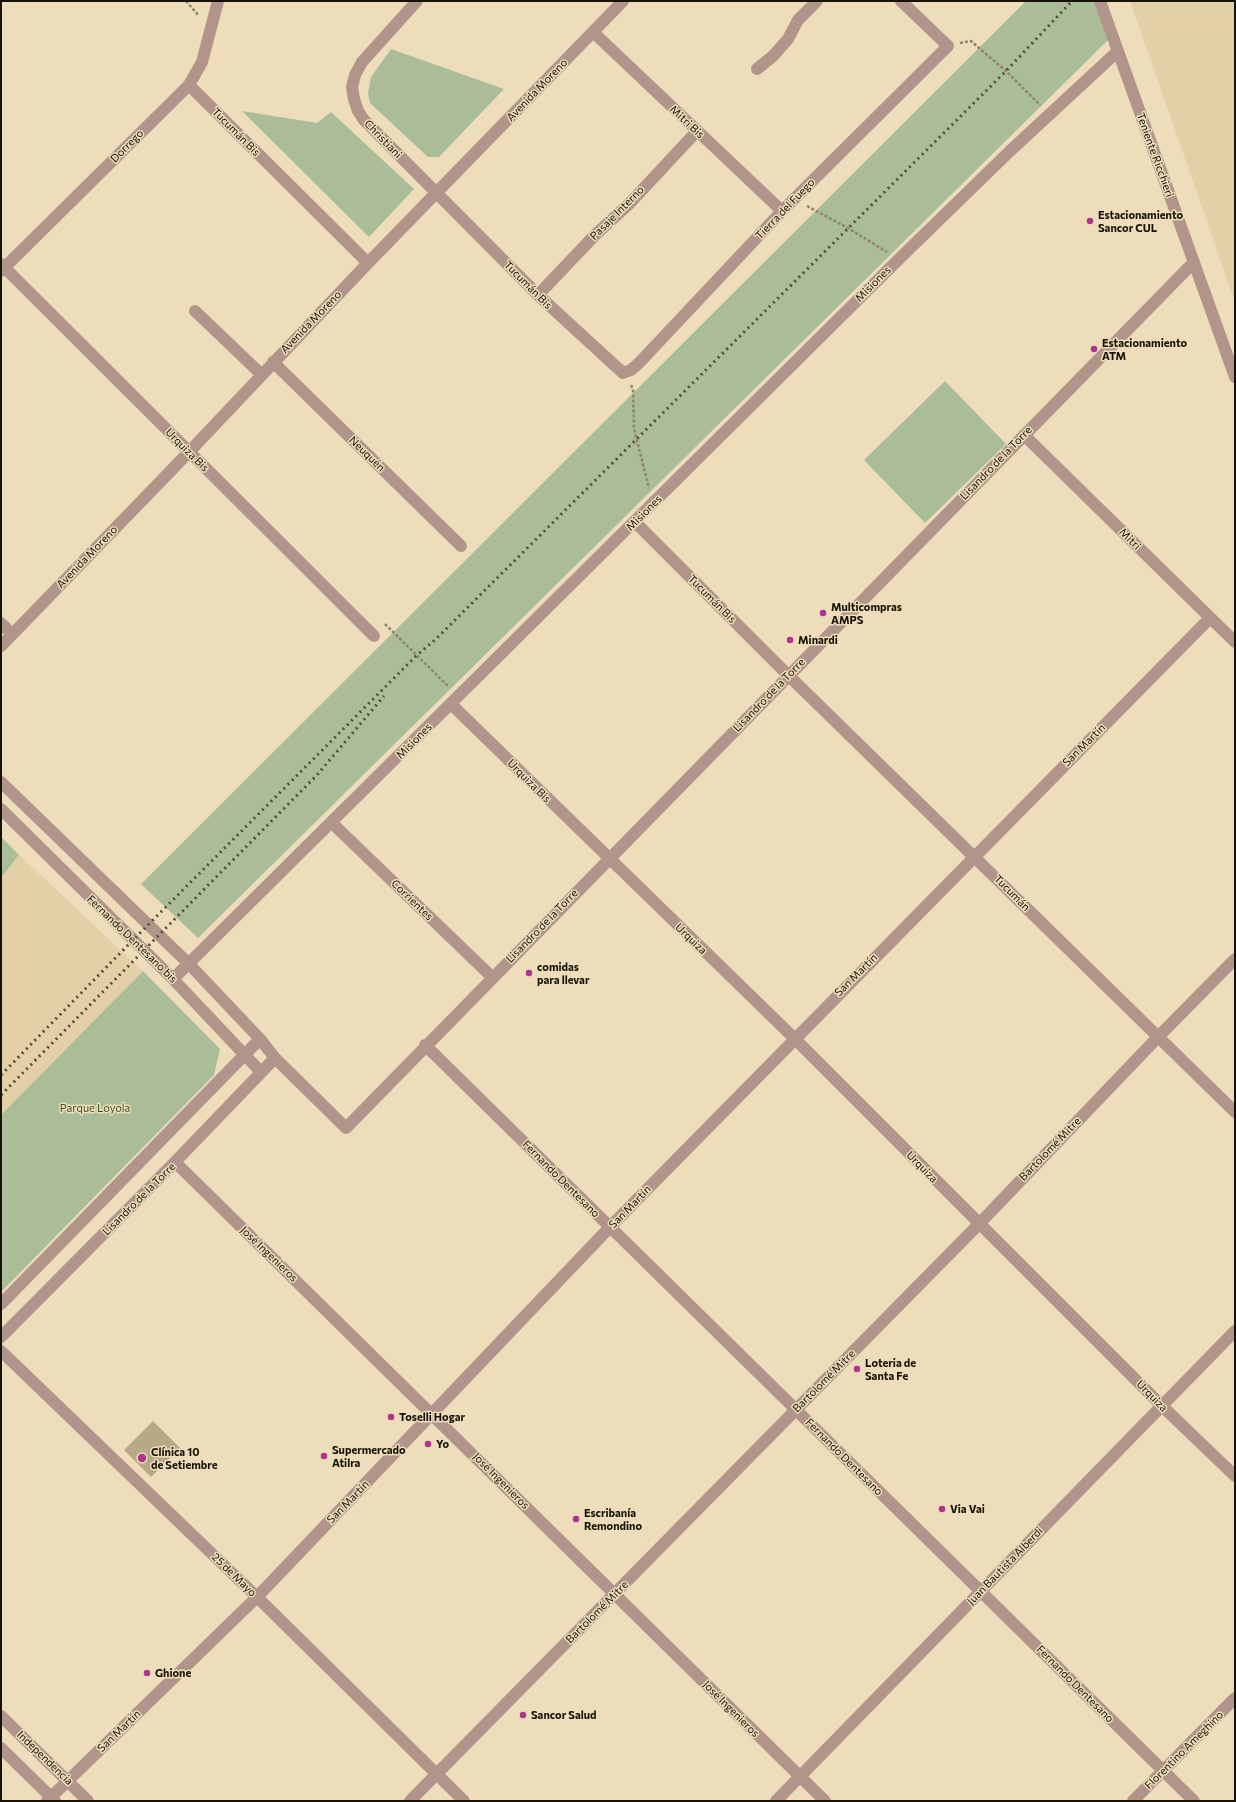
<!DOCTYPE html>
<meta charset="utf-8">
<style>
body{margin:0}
#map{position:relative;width:1236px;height:1802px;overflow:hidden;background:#edddbb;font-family:Commissioner,sans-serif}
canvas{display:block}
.frame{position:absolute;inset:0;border:2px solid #171206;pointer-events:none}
</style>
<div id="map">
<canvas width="1236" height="1802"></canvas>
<div class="frame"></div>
</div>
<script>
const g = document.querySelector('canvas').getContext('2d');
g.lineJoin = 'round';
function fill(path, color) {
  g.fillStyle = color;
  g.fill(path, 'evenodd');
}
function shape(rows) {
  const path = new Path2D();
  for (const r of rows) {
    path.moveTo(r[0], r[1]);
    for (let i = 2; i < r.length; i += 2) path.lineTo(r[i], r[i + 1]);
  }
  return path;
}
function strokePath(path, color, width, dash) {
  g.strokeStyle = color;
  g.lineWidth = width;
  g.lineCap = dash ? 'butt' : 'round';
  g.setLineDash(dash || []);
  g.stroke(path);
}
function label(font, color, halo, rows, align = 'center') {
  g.font = font + ' Commissioner,sans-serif';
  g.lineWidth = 3;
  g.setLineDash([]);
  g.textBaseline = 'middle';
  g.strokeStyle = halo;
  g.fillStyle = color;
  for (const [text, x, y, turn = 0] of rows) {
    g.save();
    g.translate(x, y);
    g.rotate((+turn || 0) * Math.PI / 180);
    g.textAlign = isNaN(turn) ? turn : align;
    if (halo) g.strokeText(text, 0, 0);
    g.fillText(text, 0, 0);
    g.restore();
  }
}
fill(shape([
 [1130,1,1235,1,1235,302],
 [19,855,143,971,1,1115,1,878]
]), '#e4d0a7');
fill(shape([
 [1026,1,1096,1,1109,39,198,938,141,884],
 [391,49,504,89,439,157,428,157,370,103,368,93,371,77],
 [242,111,317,123,331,112,414,189,369,237],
 [945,381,1006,444,925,523,864,460],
 [1,837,19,855,1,878],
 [143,971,220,1049,214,1075,1,1292,1,1115]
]), '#abbc98');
fill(shape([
 [153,1421,180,1448,151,1477,124,1450]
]), '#b7a887');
strokePath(shape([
 [186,1,199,16],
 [960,43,971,41,1006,71,1040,105],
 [807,206,848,228,887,252],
 [631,385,633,389,634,429,649,488],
 [385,624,448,686]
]), '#8f846c', 2.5, [3, 2]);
strokePath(shape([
 [417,1,362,62,355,75,352,87,354,99,358,111,364,120,538,295,623,373,631,370,639,363,782,211,948,46,901,1],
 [1100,1,1235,377],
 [593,32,782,211],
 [757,69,773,56,788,39,798,20,817,1],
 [189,85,368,263],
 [1,264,374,636],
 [1,271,189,85,202,62,218,1],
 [538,295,595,235,630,203,697,131],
 [195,311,262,375],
 [273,362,461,546],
 [1024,435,1235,642],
 [635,522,788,675,1235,1112],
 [1,623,12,634],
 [1,646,189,452,368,263,623,1],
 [451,704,794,1038,1161,1405,1235,1476],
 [1,782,189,964,260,1039,275,1058,346,1128,1194,262],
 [1,809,173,979,261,1072],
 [332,823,492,977],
 [173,979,899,259,1010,151,1118,51],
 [425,1045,1194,1801],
 [175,1162,825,1801],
 [1,1304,260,1039],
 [1,1337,175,1162,275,1058],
 [1,1351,257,1597,464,1801],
 [1,1716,88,1801],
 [1,1748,55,1801],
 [47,1801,257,1597,610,1227,1210,618],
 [410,1801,979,1224,1158,1037,1235,959],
 [776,1801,1235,1331],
 [1133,1801,1235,1698]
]), '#b1958b', 12);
strokePath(shape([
 [1,1075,133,940,417,655,436,639,1006,71,1072,1],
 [1,1095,317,775,384,696]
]), '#554d3b', 3, [2, 4]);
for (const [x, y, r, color] of [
 [1090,221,4,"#ad358b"],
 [1094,349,4,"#ad358b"],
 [823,613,4,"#ad358b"],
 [790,640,4,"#ad358b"],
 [529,973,4,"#ad358b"],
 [857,1369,4,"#ad358b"],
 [391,1417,4,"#ad358b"],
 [428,1444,4,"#ad358b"],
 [324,1456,4,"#ad358b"],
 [142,1458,5,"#ad358b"],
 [942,1509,4,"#ad358b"],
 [576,1519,4,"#ad358b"],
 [147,1673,4,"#ad358b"],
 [523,1715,4,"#ad358b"]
]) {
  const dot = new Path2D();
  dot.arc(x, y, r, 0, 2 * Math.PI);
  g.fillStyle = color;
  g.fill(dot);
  strokePath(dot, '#edddbb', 1.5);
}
label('11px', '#171206', '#edddbb', [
 ["Avenida Moreno",537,90,-46],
 ["Mitri Bis",687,122,43],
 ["Tucumán Bis",236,132,45],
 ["Christiani",383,139,46],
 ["Dorrego",127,146,-45],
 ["Teniente Ricchieri",1155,155,70],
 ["Tierra del Fuego",785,209,-46],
 ["Pasaje Interno",617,213,-45],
 ["Misiones",873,284,-45],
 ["Tucumán Bis",528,285,45],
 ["Avenida Moreno",311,322,-46],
 ["Urquiza Bis",187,450,45],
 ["Neuquén",367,454,44],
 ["Lisandro de la Torre",996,463,-46],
 ["Misiones",644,513,-45],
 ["Mitri",1130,539,45],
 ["Avenida Moreno",87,557,-46],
 ["Tucumán Bis",712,599,45],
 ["Lisandro de la Torre",769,695,-46],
 ["Misiones",414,741,-45],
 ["San Martín",1084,745,-45],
 ["Urquiza Bis",529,781,45],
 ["Tucumán",1012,893,45],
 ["Corrientes",412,900,44],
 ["Lisandro de la Torre",542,926,-46],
 ["Fernando Dentesano bis",132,939,44],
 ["Urquiza",691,939,44],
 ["San Martín",856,975,-45],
 ["Bartolomé Mitre",1050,1149,-46],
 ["Urquiza",922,1167,45],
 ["Fernando Dentesano",561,1179,45],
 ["Lisandro de la Torre",139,1199,-45],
 ["San Martín",630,1207,-46],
 ["José Ingenieros",269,1254,44],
 ["Bartolomé Mitre",824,1381,-45],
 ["Urquiza",1152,1396,45],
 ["Fernando Dentesano",844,1457,45],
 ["José Ingenieros",501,1481,45],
 ["San Martín",348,1502,-46],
 ["Juan Bautista Alberdi",1005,1566,-46],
 ["25 de Mayo",234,1575,44],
 ["Bartolomé Mitre",597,1612,-45],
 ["Fernando Dentesano",1075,1684,45],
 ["José Ingenieros",731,1709,45],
 ["San Martín",119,1731,-44],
 ["Florentino Ameghino",1184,1750,-45],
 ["Independencia",45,1758,44]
]);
label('bold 11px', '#171206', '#edddbb', [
 ["Estacionamiento",1098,215],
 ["Sancor CUL",1098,228],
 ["Estacionamiento",1102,343],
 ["ATM",1102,356],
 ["Multicompras",831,607],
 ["AMPS",831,620],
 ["Minardi",798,640],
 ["comidas",537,967],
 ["para llevar",537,980],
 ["Loteria de",865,1363],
 ["Santa Fe",865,1376],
 ["Toselli Hogar",399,1417],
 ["Yo",436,1444],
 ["Supermercado",332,1450],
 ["Atilra",332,1463],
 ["Clínica 10",151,1452],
 ["de Setiembre",151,1465],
 ["Via Vai",950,1509],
 ["Escribanía",584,1513],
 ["Remondino",584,1526],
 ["Ghione",155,1673],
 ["Sancor Salud",531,1715]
], 'left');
label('11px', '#3d5419', '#edddbb', [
 ["Parque Loyola",95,1108]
]);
</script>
